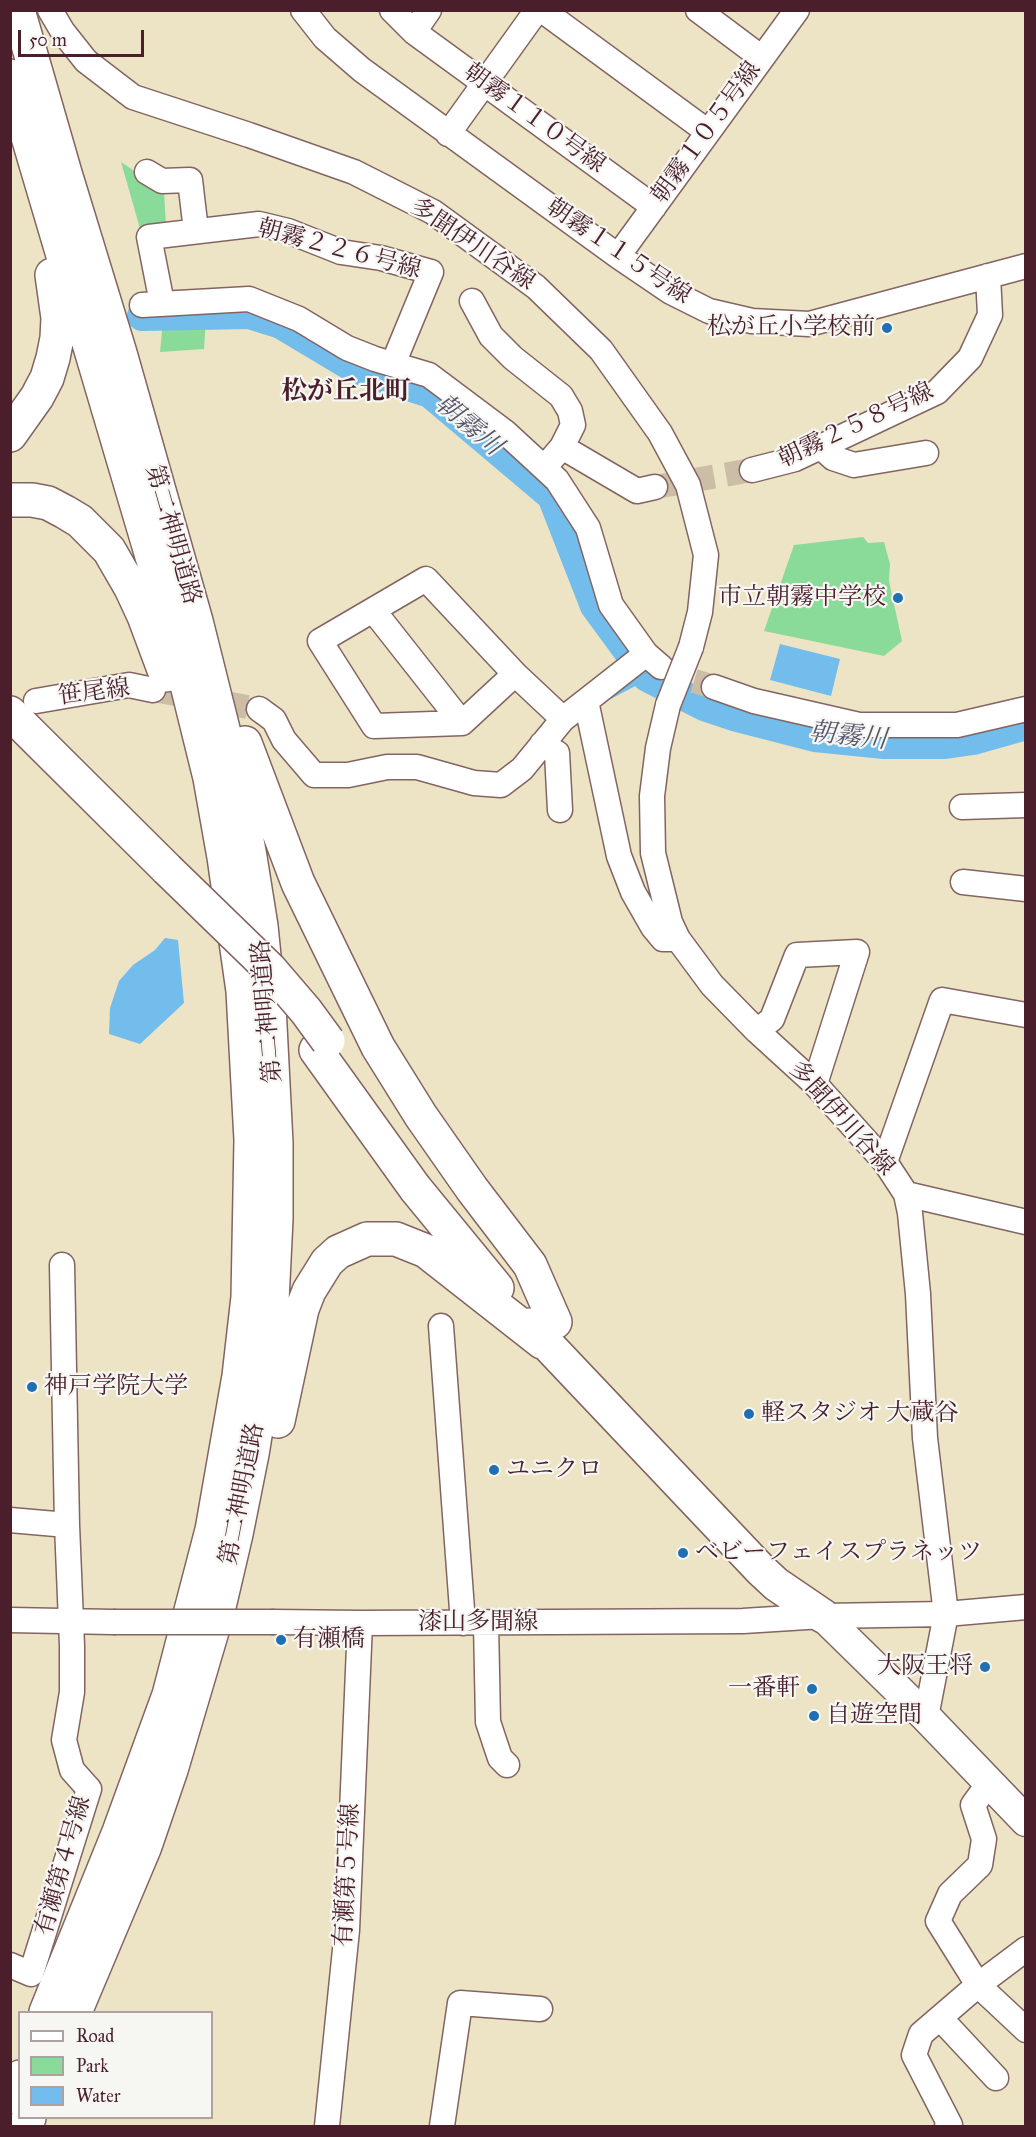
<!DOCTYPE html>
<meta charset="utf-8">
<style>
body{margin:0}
#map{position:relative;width:1036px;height:2137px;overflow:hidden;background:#ede4c6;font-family:"IM FELL Great Primer",serif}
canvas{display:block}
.frame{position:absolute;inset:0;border:12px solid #4a1f2b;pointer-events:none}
.legend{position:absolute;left:18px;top:2011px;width:195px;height:108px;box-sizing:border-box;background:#f6f6f2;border:2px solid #b1a0a2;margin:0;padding:8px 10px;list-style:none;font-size:18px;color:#4a1f2b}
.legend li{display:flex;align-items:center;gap:12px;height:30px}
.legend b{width:30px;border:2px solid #b1a0a2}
.scale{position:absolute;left:18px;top:30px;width:126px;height:27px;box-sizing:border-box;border:3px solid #4a1f2b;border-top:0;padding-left:8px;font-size:18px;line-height:21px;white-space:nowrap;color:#4a1f2b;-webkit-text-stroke:4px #f6f6f2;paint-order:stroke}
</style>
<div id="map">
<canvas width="1036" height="2137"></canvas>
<div class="frame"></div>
<ul class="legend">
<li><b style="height:8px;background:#fff"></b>Road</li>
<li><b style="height:16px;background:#8ada9a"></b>Park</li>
<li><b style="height:16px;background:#72bdeb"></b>Water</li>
</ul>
<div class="scale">50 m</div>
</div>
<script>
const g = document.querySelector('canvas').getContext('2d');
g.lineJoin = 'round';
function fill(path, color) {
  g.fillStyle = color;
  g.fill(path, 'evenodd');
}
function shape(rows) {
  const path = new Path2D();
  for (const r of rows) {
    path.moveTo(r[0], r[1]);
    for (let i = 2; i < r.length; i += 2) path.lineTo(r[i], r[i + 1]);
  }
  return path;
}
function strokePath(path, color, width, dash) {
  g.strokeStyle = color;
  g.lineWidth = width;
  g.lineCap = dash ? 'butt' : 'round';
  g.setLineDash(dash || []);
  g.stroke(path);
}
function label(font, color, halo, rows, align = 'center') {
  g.font = font + ' "IM FELL Great Primer","Noto Serif JP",serif';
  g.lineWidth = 4.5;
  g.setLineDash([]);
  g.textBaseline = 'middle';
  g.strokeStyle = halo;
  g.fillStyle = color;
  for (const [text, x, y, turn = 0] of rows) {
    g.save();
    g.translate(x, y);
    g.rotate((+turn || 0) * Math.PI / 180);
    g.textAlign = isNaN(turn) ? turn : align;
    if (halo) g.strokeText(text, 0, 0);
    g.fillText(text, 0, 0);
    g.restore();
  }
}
fill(shape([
 [121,162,164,191,166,226,141,232],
 [206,320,204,349,160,352,163,321],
 [863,537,868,543,884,542,890,564,889,581,902,641,884,656,764,631,794,545]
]), '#8ada9a');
fill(shape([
 [780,644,840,659,831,696,770,680],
 [165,938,178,940,184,1003,140,1044,109,1034,110,1008,119,981,133,965,155,950]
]), '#72bdeb');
strokePath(shape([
 [611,696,647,677]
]), '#72bdeb', 5);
strokePath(shape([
 [142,316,249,314,281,324,358,370,430,393,552,496,595,606,628,651],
 [644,673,647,677,704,706,737,717,815,737,884,744,945,744,973,740,1026,725]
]), '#72bdeb', 30);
strokePath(shape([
 [655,487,752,470],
 [661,667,681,677,714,687],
 [153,690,259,709]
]), '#ccbda7', 24, [24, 12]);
const minor = shape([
 [50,10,63,32,86,61,133,97,249,135,354,172,433,212,536,287,601,350,660,433,688,485,706,555,700,612,691,647],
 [303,10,325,38,362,70,618,256,671,292,709,311,752,321,809,324,1026,266],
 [392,10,414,32,654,207],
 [542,10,708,132],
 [698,10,762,58],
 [414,32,429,10],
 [448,134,537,10],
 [147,172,162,181,190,180,196,231],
 [618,256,797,10],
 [472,301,491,336,513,358,561,396,570,411,573,425,562,447,544,468],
 [162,303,149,237,259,224,288,231,341,252,381,258,431,272,393,364],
 [142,305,249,299,299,319,347,348,375,359,429,375,505,432,557,480,588,528,611,605,646,654,661,667],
 [562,447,637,491,655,487],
 [821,447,833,458,854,465,926,453],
 [752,470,795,459,937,392,970,358,990,315,988,276],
 [373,610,462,723],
 [515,674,462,723,374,726,320,641,426,579,515,674,563,719],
 [714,687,754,701,859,725,957,725,1026,709],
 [36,701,129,685,153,690],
 [586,701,619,856,633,892,653,927,663,939,678,939],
 [668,705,658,748,652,796,653,853,670,922,678,939,712,985,757,1031,815,1084,885,1162,906,1194,910,1213,918,1294,925,1438,946,1614,926,1717],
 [259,709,274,720,284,740,314,775,348,775,387,767,417,767,474,783,501,785,522,769,563,719,646,654],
 [542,744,557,753,560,810],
 [962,807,1026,805],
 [963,882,1026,889],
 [757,1031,772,1019,797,955,857,952,815,1084],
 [885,1162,942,1000,1026,1015],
 [906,1194,1026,1222],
 [441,1326,463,1623],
 [10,1520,67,1525],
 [10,1620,113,1622],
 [274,1622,360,1623,743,1621,823,1616,946,1614,1026,1607],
 [486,1623,488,1722,500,1758,507,1765],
 [989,1783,973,1805,984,1839,980,1865,950,1894,938,1921,978,1985,1026,2030],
 [10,1965,31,1974,89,1789,72,1770,64,1740,72,1692,72,1646,67,1525,62,1265],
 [940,2018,996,2078],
 [327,2126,347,1930,360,1623],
 [442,2126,460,2003,540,2009],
 [947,2126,950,2125,914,2055,921,2034,978,1985,1026,1949]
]);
const major = shape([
 [823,1616,926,1717,1026,1821]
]);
const highway = shape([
 [18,10,65,173,120,353,196,621,236,781,250,857,261,926,269,1006,276,1143,276,1219,272,1301,264,1380,252,1454,236,1534,218,1611,171,1770,145,1846,75,2012],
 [10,76,172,624,210,778,224,857,243,991,251,1140,248,1297,239,1376,212,1530,169,1695,119,1832,46,2012],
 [10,435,37,397,47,378,53,358,57,338,58,318,52,275],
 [10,500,32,500,48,503,65,512,80,521,109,550,131,588,144,616,166,675],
 [10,713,167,869],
 [245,743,298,883,378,1047,421,1116,472,1189,530,1265,555,1322],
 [316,1050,415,1188,497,1288],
 [529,1325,761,1570,776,1584,823,1616],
 [278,1421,302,1309,309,1291,327,1262,338,1252,367,1239,396,1239,426,1251,542,1342],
 [10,2097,20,2077],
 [25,2126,29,2118]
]);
strokePath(minor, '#836461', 27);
strokePath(major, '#836461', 33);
strokePath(highway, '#836461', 36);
strokePath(minor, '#fff', 24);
strokePath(major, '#fff', 30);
strokePath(highway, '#fff', 33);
const minorBridge = shape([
 [668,705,691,647],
 [113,1622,274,1622]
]);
const highwayBridge = shape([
 [167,869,270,969,306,1011,328,1041]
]);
strokePath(minorBridge, '#836461', 27, []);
strokePath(highwayBridge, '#836461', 36, []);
strokePath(minorBridge, '#fff', 24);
strokePath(highwayBridge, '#fff', 33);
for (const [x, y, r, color] of [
 [887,328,6,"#1f6fb2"],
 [898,598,6,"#1f6fb2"],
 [32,1387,6,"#1f6fb2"],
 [749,1414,6,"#1f6fb2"],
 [494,1470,6,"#1f6fb2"],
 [683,1553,6,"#1f6fb2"],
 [281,1640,6,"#1f6fb2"],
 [985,1667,6,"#1f6fb2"],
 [812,1689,6,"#1f6fb2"],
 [814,1716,6,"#1f6fb2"]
]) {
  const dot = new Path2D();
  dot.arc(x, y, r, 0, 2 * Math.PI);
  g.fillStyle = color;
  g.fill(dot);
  strokePath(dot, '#f6f6f2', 2);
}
label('24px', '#4a1f2b', '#f6f6f2', [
 ["朝霧１１０号線",534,119,36],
 ["朝霧１０５号線",707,133,-54],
 ["多聞伊川谷線",472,245,34],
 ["朝霧２２６号線",339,250,15],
 ["朝霧１１５号線",618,252,34],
 ["朝霧２５８号線",856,426,-25],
 ["第二神明道路",172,535,74],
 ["笹尾線",94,693,-7],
 ["第二神明道路",268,1011,-95],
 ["多聞伊川谷線",841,1119,48],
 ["第二神明道路",243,1494,-79],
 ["漆山多聞線",478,1623],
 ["有瀬第４号線",64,1866,-74],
 ["有瀬第５号線",348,1875,-87]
]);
label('24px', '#4a1f2b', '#f6f6f2', [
 ["松が丘小学校前",875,328,"right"],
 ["市立朝霧中学校",886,598,"right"],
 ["神戸学院大学",44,1387],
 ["軽スタジオ 大蔵谷",761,1414],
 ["ユニクロ",506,1470],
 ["ベビーフェイスプラネッツ",695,1553],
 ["有瀬橋",293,1640],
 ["大阪王将",973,1667,"right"],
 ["一番軒",800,1689,"right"],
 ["自遊空間",826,1716]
], 'left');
label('bold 26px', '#4a1f2b', '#f6f6f2', [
 ["松が丘北町",346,393]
]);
label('italic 26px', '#58566e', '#f6f6f2', [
 ["朝霧川",468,426,40],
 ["朝霧川",848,737,6]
]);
</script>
